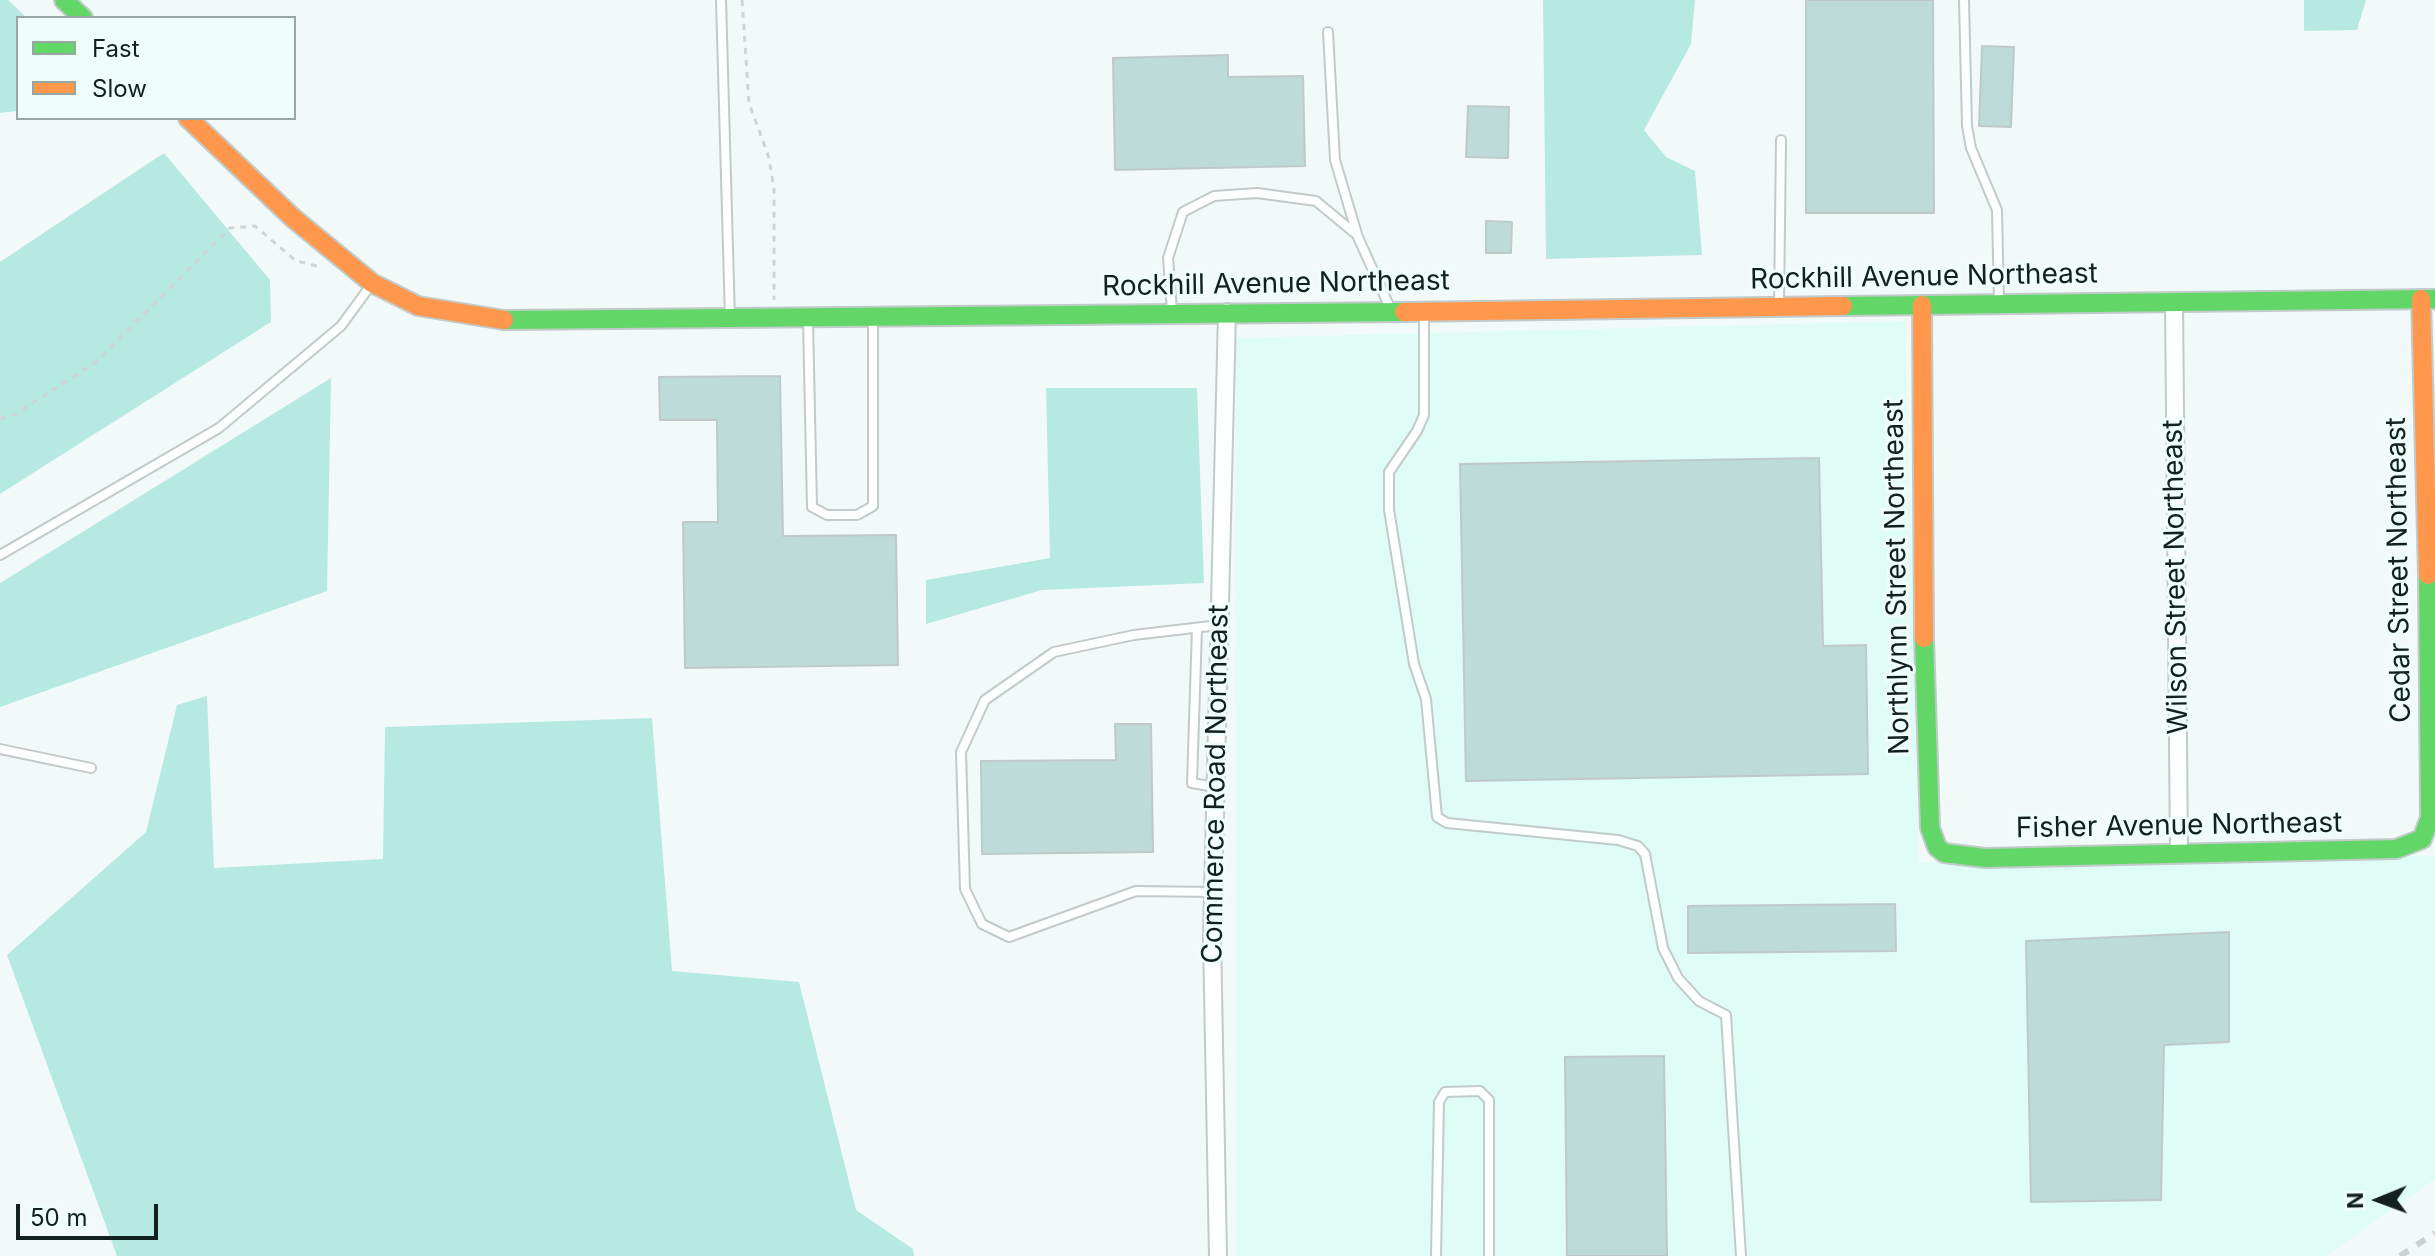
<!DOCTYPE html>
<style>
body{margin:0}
#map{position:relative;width:2435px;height:1256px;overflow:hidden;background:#f2faf9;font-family:Inter,sans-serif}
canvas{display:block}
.legend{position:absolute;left:16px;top:16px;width:280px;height:104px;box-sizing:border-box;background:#effefb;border:2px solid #97a5a3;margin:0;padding:10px 14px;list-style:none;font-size:24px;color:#12201e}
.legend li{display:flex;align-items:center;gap:16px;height:40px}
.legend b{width:40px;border:2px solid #97a5a3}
.north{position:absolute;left:2339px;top:1160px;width:80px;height:80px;-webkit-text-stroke:6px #effefb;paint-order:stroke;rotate:269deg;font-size:22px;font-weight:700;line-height:32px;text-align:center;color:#12201e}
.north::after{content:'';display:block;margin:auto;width:28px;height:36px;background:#12201e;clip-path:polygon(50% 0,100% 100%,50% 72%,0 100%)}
.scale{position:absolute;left:16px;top:1204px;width:142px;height:36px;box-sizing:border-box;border:4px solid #12201e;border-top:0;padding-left:10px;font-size:24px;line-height:28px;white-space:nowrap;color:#12201e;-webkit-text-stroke:6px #effefb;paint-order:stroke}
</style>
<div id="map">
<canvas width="2435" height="1256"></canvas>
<ul class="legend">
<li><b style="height:10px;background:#63d668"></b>Fast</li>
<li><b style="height:10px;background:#ff974d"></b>Slow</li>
</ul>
<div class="north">N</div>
<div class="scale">50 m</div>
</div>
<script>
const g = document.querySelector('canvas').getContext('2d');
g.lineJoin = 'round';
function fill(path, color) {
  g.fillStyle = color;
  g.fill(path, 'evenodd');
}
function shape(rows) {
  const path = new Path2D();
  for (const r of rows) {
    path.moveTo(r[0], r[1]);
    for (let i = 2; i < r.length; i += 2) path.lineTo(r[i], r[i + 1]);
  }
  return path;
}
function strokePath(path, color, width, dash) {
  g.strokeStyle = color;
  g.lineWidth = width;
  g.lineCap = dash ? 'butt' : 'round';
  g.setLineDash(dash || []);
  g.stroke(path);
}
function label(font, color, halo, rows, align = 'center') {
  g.font = font + ' Inter,sans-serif';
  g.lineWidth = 6;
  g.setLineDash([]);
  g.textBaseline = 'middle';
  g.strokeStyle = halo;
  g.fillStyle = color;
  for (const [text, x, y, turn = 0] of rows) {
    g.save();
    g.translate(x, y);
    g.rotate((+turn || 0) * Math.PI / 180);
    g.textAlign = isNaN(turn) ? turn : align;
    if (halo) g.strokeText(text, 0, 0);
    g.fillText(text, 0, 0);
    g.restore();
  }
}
fill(shape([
 [1905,321,1919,863,2435,856,2435,1179,2326,1256,1236,1256,1235,338]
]), '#dffcf7');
fill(shape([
 [0,0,8,0,27,18,18,18,18,111,0,113],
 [1543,0,1695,0,1691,44,1644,130,1666,157,1695,171,1702,255,1546,259],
 [2304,0,2366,0,2357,30,2304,31],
 [164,153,270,280,271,322,0,494,0,262],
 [331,378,327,591,0,707,0,583],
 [1046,388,1197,388,1204,583,1042,590,926,624,926,580,1050,558],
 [207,696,214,868,383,859,385,727,652,718,672,971,799,982,856,1210,913,1249,914,1256,117,1256,7,955,146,832,177,705]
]), '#b6e9e2');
const building = shape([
 [1806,0,1933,0,1934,213,1806,213,1806,0],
 [1982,46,2014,47,2011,127,1979,126,1982,46],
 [1228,55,1228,77,1303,76,1305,166,1115,170,1113,58,1228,55],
 [1468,106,1509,107,1508,158,1466,157,1468,106],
 [1486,221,1512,222,1511,253,1486,253,1486,221],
 [780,376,783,536,896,535,898,665,685,668,683,522,718,522,717,420,660,420,659,377,780,376],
 [1819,458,1823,646,1866,645,1868,774,1466,781,1460,464,1819,458],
 [1115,724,1151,724,1153,852,982,854,981,761,1116,760,1115,724],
 [1895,904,1896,951,1688,953,1688,906,1895,904],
 [2229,932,2229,1042,2164,1045,2161,1200,2031,1202,2026,941,2229,932],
 [1664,1056,1667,1256,1567,1256,1565,1057,1664,1056]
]);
fill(building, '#bddbd7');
strokePath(building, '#bfcac8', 2);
const lane = shape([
 [721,0,730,319],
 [1964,0,1967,126,1971,148,1997,210,1999,303],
 [1328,32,1335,160,1357,234],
 [1779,306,1781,140],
 [1172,311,1168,258,1183,212,1214,196,1257,193,1316,201,1357,235,1391,310],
 [1424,312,1424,415,1417,431,1389,472,1389,510,1414,664,1426,699,1437,817,1447,823,1618,840,1638,846,1645,854,1663,948,1678,978,1699,1001,1726,1015,1741,1256],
 [808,320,812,507,827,515,857,515,873,506,873,321],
 [0,555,219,428,341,326,371,285],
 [1197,628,1192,783,1215,787],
 [0,749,91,768],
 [1213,892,1136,891,1009,937,982,924,965,889,961,752,985,700,1054,652,1134,635,1219,625],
 [1436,1256,1439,1102,1445,1092,1480,1091,1489,1100,1489,1256]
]);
const street = shape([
 [2174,302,2179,852],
 [1218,1256,1212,936,1227,312]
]);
const fast = shape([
 [64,0,83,18],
 [1843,306,2435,299],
 [504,320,1404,312],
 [1924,638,1930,828,1937,847,1944,853,1985,858,2396,849,2422,839,2430,818,2428,575]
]);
const slow = shape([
 [188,118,293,218,372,283,418,306,504,320],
 [2421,299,2428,575],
 [1922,305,1924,638],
 [1404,312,1843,306]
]);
strokePath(lane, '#c1cbca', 12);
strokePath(street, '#c1cbca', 20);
strokePath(fast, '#c1cbca', 22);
strokePath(slow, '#c1cbca', 22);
strokePath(shape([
 [742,0,749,103,769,158,774,189,774,300],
 [0,419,16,414,96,362,230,228,255,226,296,261,317,266]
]), '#d1d4d4', 3, [6, 6]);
strokePath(lane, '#fdfefe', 8);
strokePath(street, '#fdfefe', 16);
strokePath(fast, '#63d668', 18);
strokePath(slow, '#ff974d', 18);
strokePath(shape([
 [2400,1256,2435,1233]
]), '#cdd0d0', 6, [10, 10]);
label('28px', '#12201e', '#effefb', [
 ["Rockhill Avenue Northeast",1924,277,-1],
 ["Rockhill Avenue Northeast",1276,284,-1],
 ["Cedar Street Northeast",2399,570,-91],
 ["Northlynn Street Northeast",1897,577,-91],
 ["Wilson Street Northeast",2176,577,-91],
 ["Commerce Road Northeast",1216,784,-89],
 ["Fisher Avenue Northeast",2179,826,-1]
]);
</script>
